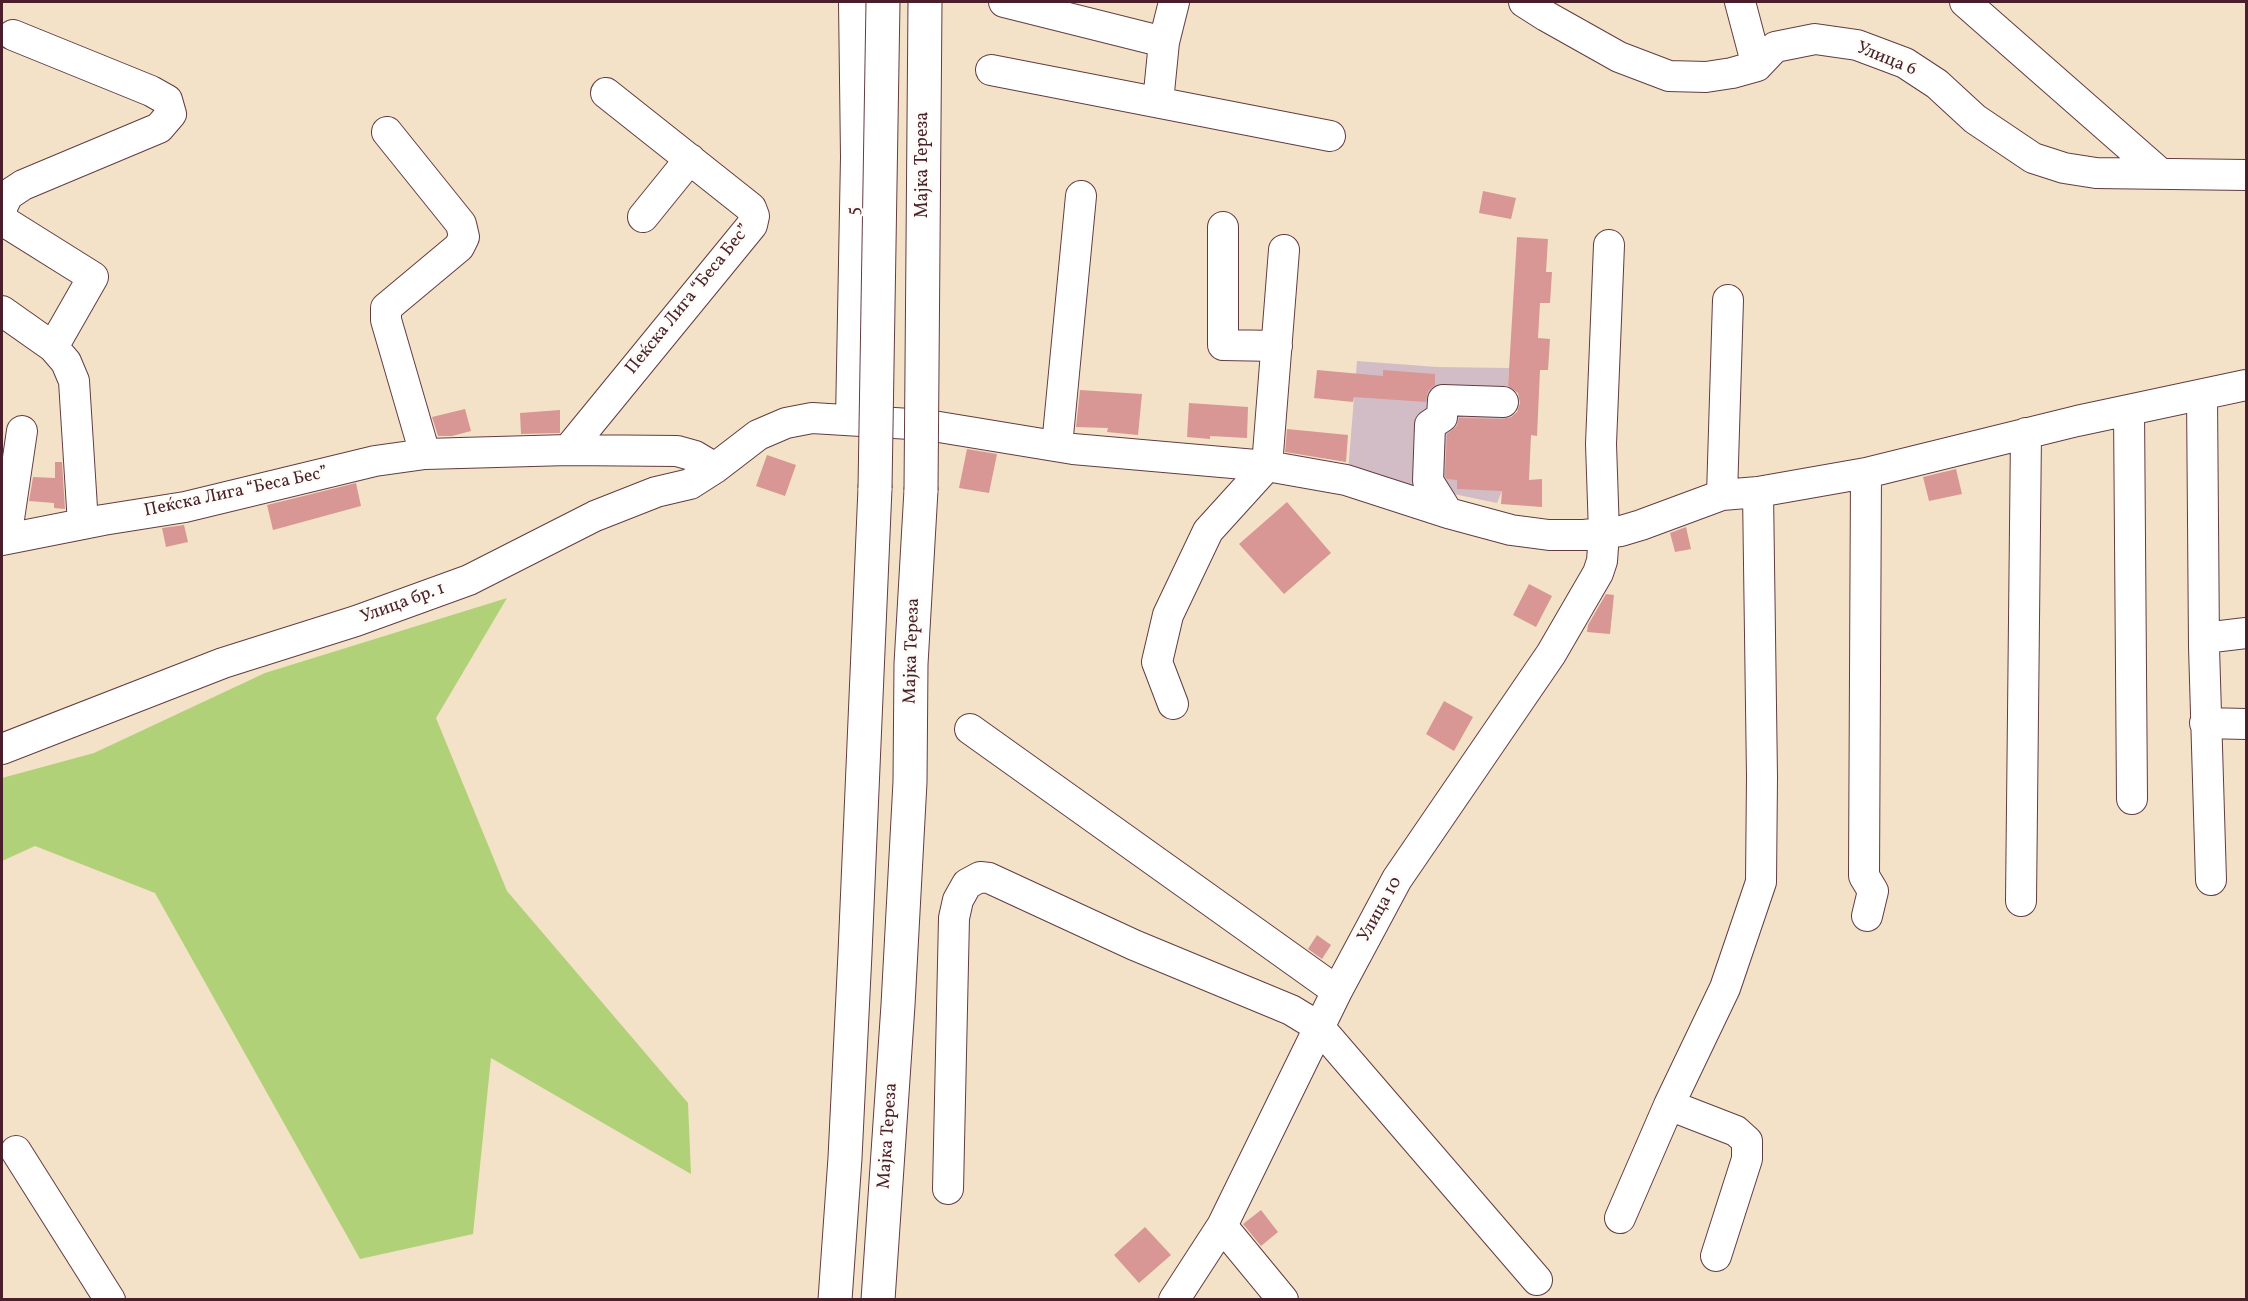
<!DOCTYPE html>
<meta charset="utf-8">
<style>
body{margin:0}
#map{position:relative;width:2248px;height:1301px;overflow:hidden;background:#f3e2c7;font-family:Vollkorn,serif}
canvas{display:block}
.frame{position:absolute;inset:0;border:3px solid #4a1f2b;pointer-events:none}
</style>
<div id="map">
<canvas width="2248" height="1301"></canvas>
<div class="frame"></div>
</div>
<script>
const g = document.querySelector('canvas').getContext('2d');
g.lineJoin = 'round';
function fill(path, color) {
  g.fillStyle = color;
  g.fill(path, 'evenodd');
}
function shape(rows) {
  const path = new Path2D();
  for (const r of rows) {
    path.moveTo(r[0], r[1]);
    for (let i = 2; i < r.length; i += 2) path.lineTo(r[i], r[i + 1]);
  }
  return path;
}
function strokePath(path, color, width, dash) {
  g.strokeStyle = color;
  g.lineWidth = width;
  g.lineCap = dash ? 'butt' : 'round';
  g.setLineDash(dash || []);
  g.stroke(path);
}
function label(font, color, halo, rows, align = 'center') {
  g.font = font + ' Vollkorn,serif';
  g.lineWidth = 5;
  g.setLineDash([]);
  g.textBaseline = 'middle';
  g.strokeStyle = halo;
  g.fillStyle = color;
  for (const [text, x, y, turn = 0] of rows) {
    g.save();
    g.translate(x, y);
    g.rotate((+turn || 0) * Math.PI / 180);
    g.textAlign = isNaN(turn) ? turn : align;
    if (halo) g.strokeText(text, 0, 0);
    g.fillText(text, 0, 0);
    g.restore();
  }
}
fill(shape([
 [1357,361,1437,367,1509,368,1502,491,1497,503,1348,472]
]), '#d2bdc6');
fill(shape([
 [507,598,436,718,507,891,688,1103,691,1174,491,1058,473,1234,360,1259,155,893,35,846,2,861,2,778,94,753,265,673]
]), '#b1d179');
fill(shape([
 [1483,191,1516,198,1511,219,1479,213],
 [1517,237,1548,239,1546,272,1552,272,1550,303,1540,303,1538,338,1550,339,1548,370,1540,370,1537,436,1531,435,1529,480,1542,479,1542,507,1501,504,1502,491,1457,489,1457,480,1447,479,1445,476,1447,434,1457,426,1459,418,1502,419,1511,417,1517,412,1520,403,1518,393,1508,386],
 [1317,370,1383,376,1383,370,1435,374,1435,385,1428,391,1426,402,1354,397,1353,402,1314,398],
 [1080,390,1142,394,1138,435,1107,432,1108,428,1076,427],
 [1189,403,1248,407,1247,438,1210,436,1210,439,1187,437],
 [465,409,471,431,452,436,438,436,432,417],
 [560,410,560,433,521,434,520,413],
 [1287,429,1348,435,1346,462,1285,452],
 [967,449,997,454,989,493,959,488],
 [767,455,796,465,785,496,756,486],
 [55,462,62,462,65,509,54,508,54,503,29,501,33,477,55,478],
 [1956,469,1962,494,1929,501,1923,477],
 [356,483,361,506,273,530,267,505],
 [1287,502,1331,553,1284,594,1239,544],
 [184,525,188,542,166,547,162,528],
 [1686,527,1691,549,1675,552,1670,533],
 [1529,584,1552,596,1536,627,1513,615],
 [1606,594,1614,595,1610,634,1587,632,1588,625],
 [1444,701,1473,717,1454,751,1426,734],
 [1317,935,1331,945,1322,959,1308,949],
 [1261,1210,1278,1232,1261,1246,1243,1224],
 [1145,1227,1171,1255,1139,1283,1114,1255]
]), '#d89794');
const minor = shape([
 [1004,2,1164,42],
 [1524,2,1546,16,1619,57,1669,76,1706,77,1732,73,1757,66,1775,47,1815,39,1857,45,1905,63,1937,84,1975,119,2033,158,2064,168,2096,173,2246,175],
 [1740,2,1757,66],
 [1965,2,2161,174],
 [991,70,1330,136],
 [1158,102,1164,42,1174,2],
 [387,132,461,224,464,237,459,247,386,308,386,320,425,454],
 [2,207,8,195,23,185,159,128,171,114,167,100,151,91,13,35],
 [2,208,2,220,93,277,53,347],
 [643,217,690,159],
 [1223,227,1223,345,1277,346],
 [2,311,53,347,66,362,74,381,83,524],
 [2202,395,2204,647,2211,880],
 [2129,410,2132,799],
 [851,420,856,157,854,2],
 [1057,446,1081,196],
 [568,450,752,225,754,216,751,208,606,93],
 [1866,473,1864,876,1873,891,1867,916],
 [1722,495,1728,300],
 [1448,513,1428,481,1430,425,1442,417,1443,400,1503,402],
 [6,539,22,431],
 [2,540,103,520,185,507,375,461,425,454,568,450,677,451,695,456,715,468],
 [2204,638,2246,633],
 [1173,704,1157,662,1168,615,1208,531,1267,466,1284,250],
 [2205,723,2246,724],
 [970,729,1337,991],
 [2,749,223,663,356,621,469,580,595,516,656,492,690,484,715,468,758,435,786,423,812,418,927,425,1073,449,1267,466,1346,480,1448,513,1511,530,1549,535,1584,535,1621,531,1641,525,1722,495,1758,492,1866,473,2077,421,2246,385],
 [2021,901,2026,433],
 [1669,1105,1736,1131,1747,1141,1747,1159,1716,1256],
 [16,1151,110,1300],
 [948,1189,954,918,958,900,967,884,980,877,989,878,1134,945,1291,1010,1319,1027,1537,1280],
 [1620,1218,1669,1105,1725,988,1761,882,1762,777,1758,492],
 [1222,1226,1283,1300],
 [1174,1300,1222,1226,1337,991,1397,879,1551,654,1598,573,1602,561,1604,533,1601,444,1609,245]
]);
const highway = shape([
 [835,1300,845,1158,855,953,875,488],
 [878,1300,898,1005,910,782,911,664,921,490]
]);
strokePath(minor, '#633c42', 32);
strokePath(highway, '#633c42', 35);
strokePath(minor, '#fff', 30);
strokePath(highway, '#fff', 33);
const highwayBridge = shape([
 [875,488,883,2],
 [921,490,925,2]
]);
strokePath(highwayBridge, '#633c42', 35, []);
strokePath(highwayBridge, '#fff', 33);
label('18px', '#4a1f2b', '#fdfcf7', [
 ["Улица 6",1886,60,22],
 ["Мајка Тереза",924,165,-90],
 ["5",855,211,-89],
 ["Пеќска Лига “Беса Бес”",689,300,-51],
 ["Пеќска Лига “Беса Бес”",236,493,-12],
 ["Улица бр. 1",403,604,-20],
 ["Мајка Тереза",913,651,-88],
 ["Улица 10",1381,910,-61],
 ["Мајка Тереза",889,1136,-86]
]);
</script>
